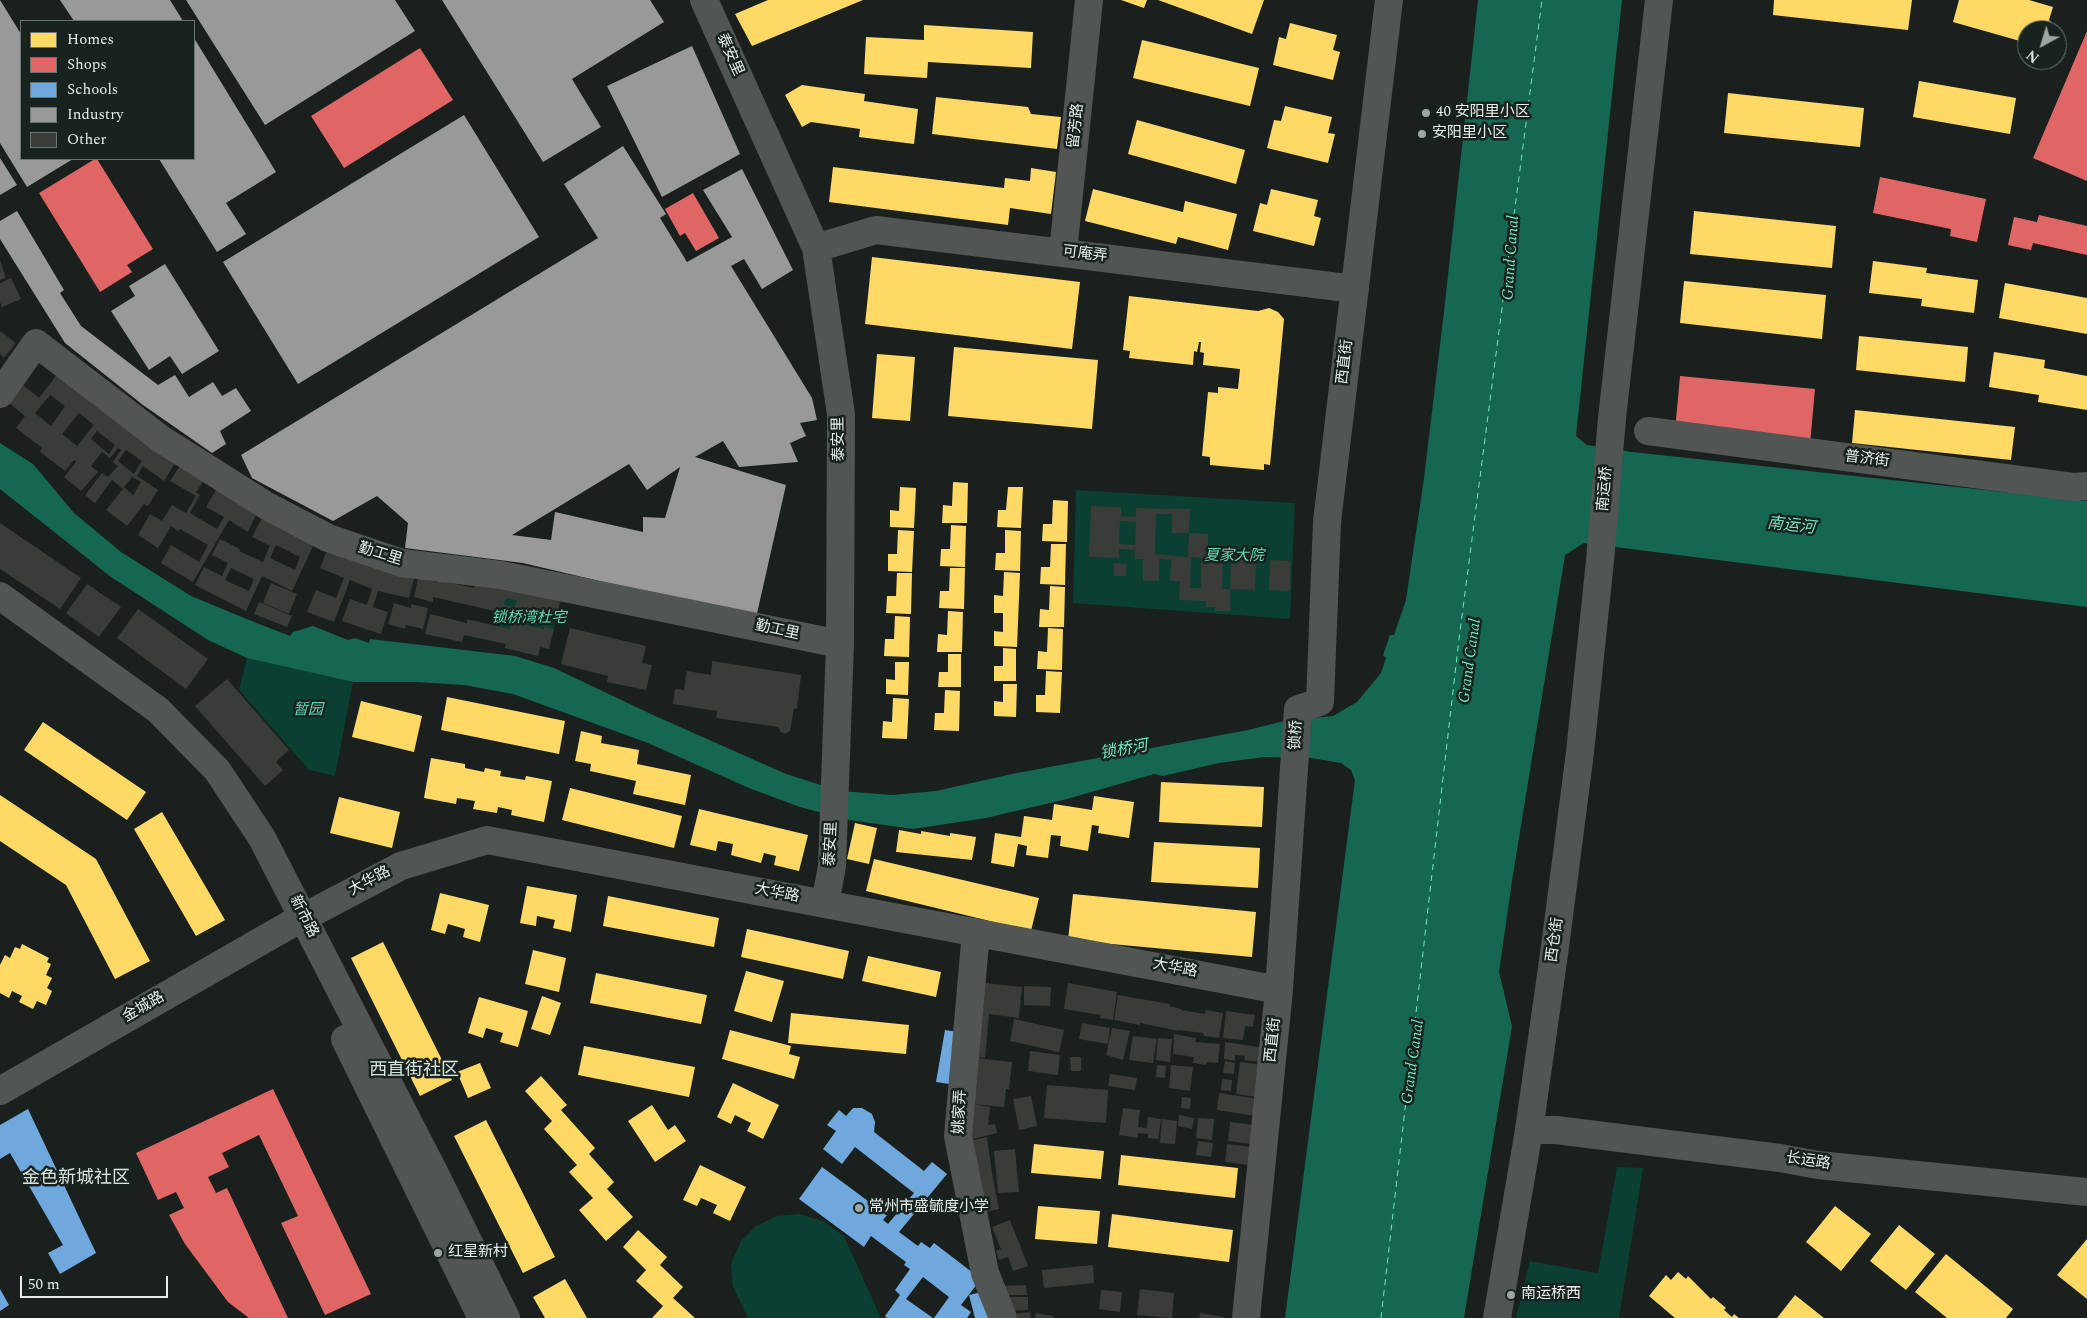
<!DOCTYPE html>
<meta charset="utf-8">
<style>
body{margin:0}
#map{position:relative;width:2087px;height:1318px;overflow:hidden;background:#1a201d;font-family:Spectral,serif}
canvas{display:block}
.legend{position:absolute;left:20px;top:20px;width:175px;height:140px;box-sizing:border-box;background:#18221e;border:1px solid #6a7370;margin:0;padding:6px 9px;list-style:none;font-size:15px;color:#e6ecea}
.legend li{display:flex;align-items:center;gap:10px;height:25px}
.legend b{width:25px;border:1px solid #6a7370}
.north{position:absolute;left:2017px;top:20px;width:50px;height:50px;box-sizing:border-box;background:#18221e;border:1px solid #6a7370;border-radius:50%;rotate:219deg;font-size:14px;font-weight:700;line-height:20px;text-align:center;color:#e6ecea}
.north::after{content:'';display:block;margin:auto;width:18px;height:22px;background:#9fa5a2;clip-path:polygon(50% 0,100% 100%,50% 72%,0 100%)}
.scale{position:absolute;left:20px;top:1276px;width:148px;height:22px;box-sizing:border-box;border:2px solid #e6ecea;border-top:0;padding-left:6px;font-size:15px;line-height:18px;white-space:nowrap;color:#e6ecea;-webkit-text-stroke:4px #18221e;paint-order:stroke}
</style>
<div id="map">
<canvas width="2087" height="1318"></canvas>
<ul class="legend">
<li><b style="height:14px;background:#ffd966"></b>Homes</li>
<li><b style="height:14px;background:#e06666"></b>Shops</li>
<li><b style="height:14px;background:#6fa8dc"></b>Schools</li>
<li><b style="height:14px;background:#999"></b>Industry</li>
<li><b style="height:14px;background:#3a3c3a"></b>Other</li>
</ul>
<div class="north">N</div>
<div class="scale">50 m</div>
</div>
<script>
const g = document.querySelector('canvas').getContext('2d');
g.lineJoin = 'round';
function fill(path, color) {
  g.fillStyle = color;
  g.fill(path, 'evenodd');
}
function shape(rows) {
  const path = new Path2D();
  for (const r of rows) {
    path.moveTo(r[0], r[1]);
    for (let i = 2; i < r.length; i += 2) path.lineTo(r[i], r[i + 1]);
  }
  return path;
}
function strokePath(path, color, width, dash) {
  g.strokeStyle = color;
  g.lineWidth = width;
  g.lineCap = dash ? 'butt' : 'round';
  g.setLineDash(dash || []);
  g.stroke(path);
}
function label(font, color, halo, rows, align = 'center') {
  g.font = font + ' Spectral,"Noto Sans SC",serif';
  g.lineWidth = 5;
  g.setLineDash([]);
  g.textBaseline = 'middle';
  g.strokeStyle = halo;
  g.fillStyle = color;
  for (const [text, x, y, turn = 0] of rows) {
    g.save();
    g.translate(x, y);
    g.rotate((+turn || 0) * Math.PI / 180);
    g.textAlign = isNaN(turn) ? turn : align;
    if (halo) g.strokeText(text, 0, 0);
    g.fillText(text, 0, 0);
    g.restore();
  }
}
fill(shape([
 [1076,490,1295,503,1290,619,1073,603],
 [507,590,561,596,549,649,540,647,538,656,505,648,506,644,496,642],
 [247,658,353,682,335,776,309,770,239,690],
 [1617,1167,1643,1168,1619,1318,1516,1318,1530,1261,1598,1273],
 [800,1214,823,1221,844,1236,881,1318,748,1318,733,1287,731,1264,741,1241,756,1226,777,1216]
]), '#0a3f31');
fill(shape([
 [1478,0,1622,0,1576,436,1587,445,1632,452,2087,501,2087,607,1584,543,1565,555,1512,881,1499,972,1512,1026,1464,1318,1285,1318,1355,780,1351,770,1341,763,1311,758,1264,757,1219,763,1163,776,1154,774,1067,799,986,818,913,829,849,820,800,807,749,788,648,743,513,694,464,685,416,682,353,682,247,658,208,640,111,577,0,489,0,443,33,464,74,513,121,552,191,596,249,620,290,636,293,632,313,626,348,640,355,638,369,643,370,639,515,656,554,668,653,715,786,774,840,791,892,795,936,791,1012,774,1248,730,1288,720,1333,716,1357,702,1381,673,1386,658,1383,655,1390,635,1394,635,1406,600,1424,478,1444,312]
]), '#156751');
fill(shape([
 [768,0,863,0,752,46,735,14],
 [1121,0,1147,0,1144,8],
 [1158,0,1264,0,1252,34],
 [1774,0,1912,0,1908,30,1773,15],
 [1959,0,2029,0,2053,7,2049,20,2051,22,2049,30,2027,30,2027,43,1953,22],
 [1290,23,1337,35,1333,50,1340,52,1333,80,1273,65,1279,37,1286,39],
 [924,25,1033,32,1031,68,928,62,927,78,864,74,866,37,924,40],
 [1142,40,1259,68,1250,106,1133,78],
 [1919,81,2016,98,2010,134,1913,117],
 [802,85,865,94,864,101,918,109,914,144,859,137,860,129,811,122,802,127,785,95],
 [1728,93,1864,108,1860,147,1724,133],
 [936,97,1028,107,1031,114,1061,117,1057,149,932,134],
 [1285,106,1332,117,1328,133,1335,134,1328,163,1267,148,1274,120,1281,121],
 [1137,120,1245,150,1236,184,1128,154],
 [833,167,1004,188,1005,178,1030,181,1031,168,1056,172,1051,214,1010,208,1008,225,829,202],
 [1093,189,1183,212,1185,201,1237,214,1228,250,1178,237,1176,244,1085,221],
 [1271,189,1318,200,1314,216,1321,218,1314,246,1253,231,1260,203,1267,205],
 [1694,211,1836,226,1832,268,1690,254],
 [872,257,1080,282,1072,349,865,324],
 [1873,261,1927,268,1926,273,1978,280,1974,313,1921,306,1922,299,1869,293],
 [1684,281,1826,295,1822,339,1680,323],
 [2005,283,2087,298,2087,334,1999,318],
 [1129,296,1258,311,1269,308,1278,312,1284,319,1270,465,1264,464,1264,470,1210,465,1210,457,1202,456,1208,392,1218,393,1218,387,1238,389,1240,369,1203,365,1204,353,1200,352,1201,342,1199,342,1197,352,1194,351,1193,365,1129,358,1130,351,1123,350],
 [1859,336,1968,347,1965,382,1856,370],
 [954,347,1098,360,1092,429,948,416],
 [1994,352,2045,360,2044,368,2087,376,2087,410,2038,402,2039,395,1989,387],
 [877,354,915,357,910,421,872,418],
 [1855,410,2015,427,2011,460,1852,443],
 [953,482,968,483,967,523,942,523,943,505,952,506],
 [900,487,916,488,914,528,890,527,890,510,899,511],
 [1008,487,1023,487,1021,528,997,527,998,510,1006,510],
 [1053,500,1068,501,1067,542,1042,541,1043,524,1052,524],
 [951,525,966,526,965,567,940,566,941,549,950,549],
 [898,530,914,531,912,572,888,571,888,554,897,554],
 [1005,530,1021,531,1020,571,995,570,996,553,1005,553],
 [1051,544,1066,544,1065,585,1040,584,1041,567,1050,567],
 [950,568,965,568,964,609,939,608,940,591,949,591],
 [1004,572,1020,573,1017,647,994,646,994,631,1003,632,1003,613,994,613,994,595,1003,596],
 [897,573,912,573,911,614,886,613,887,596,896,596],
 [1050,586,1065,587,1064,627,1039,627,1040,609,1049,610],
 [948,611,963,612,962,652,937,652,938,634,947,635],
 [895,616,910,617,909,657,884,656,885,639,894,639],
 [1048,628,1063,629,1062,670,1037,669,1038,651,1047,652],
 [1003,648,1016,649,1016,681,994,681,994,666,1003,666],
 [948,654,961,654,961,687,938,687,939,672,948,672],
 [895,662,909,662,908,695,886,694,886,679,895,680],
 [1046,671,1062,672,1060,713,1036,712,1036,695,1045,695],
 [1003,684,1017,684,1016,717,994,716,994,701,1003,702],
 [945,690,960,691,959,731,934,730,935,713,944,713],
 [447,697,565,721,559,754,441,730],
 [893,698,909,699,907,739,882,738,883,721,892,722],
 [361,701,422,716,414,752,352,737],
 [43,722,146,792,127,820,24,750],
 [581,731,602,736,601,743,639,750,637,764,691,775,685,805,633,794,636,781,590,771,591,764,575,761],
 [431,758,465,764,465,768,484,772,485,768,501,771,500,776,525,780,526,776,552,781,544,822,511,815,512,810,498,807,497,813,473,809,475,801,457,798,456,804,424,798],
 [1161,782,1264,787,1262,827,1159,822],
 [570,788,682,816,674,848,562,820],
 [0,795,96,859,150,961,115,979,66,885,0,841],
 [1094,796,1134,802,1129,838,1098,833,1099,826,1092,825,1088,851,1060,846,1061,836,1051,835,1048,858,1026,855,1027,846,1018,844,1014,867,991,863,995,833,1021,837,1024,816,1052,820,1054,804,1092,810],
 [339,797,400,812,392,848,330,833],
 [699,809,808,835,799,871,774,865,776,856,764,853,761,863,731,855,733,844,718,841,716,851,690,845],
 [162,812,225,920,196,936,134,829],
 [855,823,877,828,869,864,847,859],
 [899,830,921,834,921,831,950,836,950,833,976,837,972,860,896,852],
 [1154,842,1260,848,1258,888,1151,882],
 [874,859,1039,898,1031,931,866,891],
 [527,886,577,895,571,932,553,928,555,920,537,916,536,926,520,923],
 [440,893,489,905,480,942,463,937,465,929,448,924,445,934,431,930],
 [1073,894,1256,912,1252,957,1068,940],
 [608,896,719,918,714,947,603,926],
 [747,929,849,951,843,979,741,957],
 [383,942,452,1080,420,1096,351,958],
 [22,944,49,958,47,962,51,964,46,975,52,978,47,988,52,991,46,1005,37,1001,33,1009,19,1002,22,996,12,991,9,998,0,993,0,965,5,955,10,958,15,947,20,949],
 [533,950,566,958,559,992,525,984],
 [868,956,941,972,936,997,862,981],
 [746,971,784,981,772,1022,734,1011],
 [596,973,707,995,701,1024,590,1003],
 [542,996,561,1003,550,1035,531,1029],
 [479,997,528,1011,518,1047,500,1042,503,1033,486,1028,483,1038,468,1033],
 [791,1013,909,1025,906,1054,788,1043],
 [730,1030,791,1046,789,1054,800,1057,794,1079,722,1059],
 [584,1046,695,1067,689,1097,578,1075],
 [480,1063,491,1088,468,1098,457,1072],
 [541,1076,567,1105,561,1110,595,1148,589,1154,614,1182,607,1189,633,1217,606,1241,579,1210,593,1198,569,1172,577,1165,544,1129,552,1121,525,1091],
 [733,1083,779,1105,763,1139,747,1131,751,1123,735,1115,731,1124,717,1117],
 [652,1105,668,1130,675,1125,686,1141,655,1162,628,1121],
 [486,1120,555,1257,523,1273,454,1136],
 [1034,1144,1104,1151,1101,1179,1031,1173],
 [1121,1155,1238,1168,1235,1198,1118,1185],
 [700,1165,746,1187,730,1221,713,1213,717,1205,701,1198,697,1206,683,1200],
 [1038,1206,1100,1211,1097,1244,1035,1239],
 [1835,1206,1871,1234,1841,1271,1806,1242],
 [1112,1214,1233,1230,1229,1262,1108,1247],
 [1899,1225,1935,1254,1906,1290,1870,1261],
 [638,1230,667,1257,660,1265,683,1287,673,1298,695,1318,652,1318,663,1306,636,1281,646,1270,623,1247],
 [2087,1239,2087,1299,2057,1275],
 [1946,1254,2013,1309,2006,1318,1947,1318,1915,1292],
 [1678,1272,1686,1279,1688,1276,1711,1299,1713,1297,1726,1308,1724,1310,1732,1317,1734,1314,1739,1318,1675,1318,1649,1296,1666,1275,1671,1280],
 [565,1279,587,1318,545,1318,533,1297],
 [1795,1295,1824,1318,1777,1318]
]), '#ffd966');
fill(shape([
 [2087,31,2087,181,2033,158],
 [420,48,453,100,344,168,311,116],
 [95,159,97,159,153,249,127,265,132,272,100,292,39,193],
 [1880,177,1986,199,1977,242,1950,236,1951,229,1873,213],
 [693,193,719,238,696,251,685,233,680,236,665,209],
 [2039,215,2087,226,2087,255,2033,243,2031,250,2008,245,2014,217,2037,222],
 [1680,376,1815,389,1810,444,1675,431],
 [273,1089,371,1294,325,1315,281,1223,298,1216,259,1135,222,1153,229,1167,208,1177,216,1193,227,1188,288,1318,249,1318,228,1302,185,1244,169,1215,184,1208,176,1192,158,1200,136,1153]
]), '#e06666');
fill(shape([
 [945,1030,958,1032,949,1084,936,1082],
 [853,1108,862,1108,872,1114,875,1122,874,1132,924,1171,932,1162,947,1174,899,1232,918,1246,921,1242,930,1248,934,1243,981,1279,961,1305,971,1312,967,1318,934,1318,949,1297,923,1277,906,1299,933,1318,887,1318,885,1316,900,1295,895,1290,910,1269,904,1265,906,1262,871,1236,864,1247,799,1199,822,1167,887,1215,883,1220,888,1224,914,1193,855,1147,842,1164,823,1149,836,1131,827,1125,839,1110,846,1116],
 [28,1109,96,1253,60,1274,48,1253,63,1245,10,1153,0,1159,0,1125],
 [0,1289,9,1305,0,1311],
 [986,1291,998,1318,975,1318,969,1295]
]), '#6fa8dc');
fill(shape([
 [0,0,21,34,21,159,73,159,27,187,0,143],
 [60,0,170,0,183,21,74,21],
 [186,0,395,0,415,31,265,125],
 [442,0,650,0,664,22,572,79,601,127,543,162],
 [194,38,276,172,226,203,246,234,217,252,159,159,194,159],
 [692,46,740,154,662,197,607,86],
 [464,115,539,237,298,384,223,262],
 [623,146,666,214,660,218,687,262,732,237,703,190,742,169,793,270,762,289,744,259,731,266,812,398,817,420,800,423,806,436,790,443,798,462,739,467,723,441,695,457,786,485,756,618,523,563,405,548,408,523,377,496,333,521,252,478,241,455,598,238,564,184],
 [629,464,647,490,680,467,665,518,643,517,643,532,555,512,551,540,512,535],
 [0,158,17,185,0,195],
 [17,211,64,290,60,293,81,326,158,385,175,375,189,397,213,382,222,396,236,388,251,411,220,431,226,444,212,453,143,405,65,343,0,239,0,221],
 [165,264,219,351,182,374,170,356,149,370,111,311,135,296,129,286]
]), '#999');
strokePath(shape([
 [1381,1318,1459,639,1542,0]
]), '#72e5c0', 1, [6, 5]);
fill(shape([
 [0,260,6,278,0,280],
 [11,278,21,299,2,307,0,302,0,283],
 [0,331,16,343,4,358,0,354],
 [59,372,177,460,164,481,143,466,137,476,158,490,148,506,144,504,127,526,106,510,123,489,112,480,95,503,85,495,102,473,108,477,118,466,113,462,121,450,118,448,110,458,102,452,91,466,98,472,81,491,64,477,76,462,74,460,65,471,40,452,42,448,16,428,25,416,4,399,18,381,39,398],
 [50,395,65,406,51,426,35,413],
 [79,413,94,425,77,446,62,434],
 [97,431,115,445,109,454,91,439],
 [126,450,142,461,134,474,118,461],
 [132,477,141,482,133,495,124,487],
 [182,463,206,478,196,492,200,495,190,513,217,529,224,517,206,507,218,487,258,511,248,532,229,520,193,582,161,563,171,545,199,562,208,545,180,529,178,531,171,526,158,548,138,535,150,514,162,521,172,505,186,513,196,496,170,481],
 [1091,506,1121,507,1121,516,1136,517,1136,508,1190,509,1189,533,1172,533,1172,514,1156,514,1155,554,1188,557,1189,533,1208,534,1208,558,1223,559,1222,589,1230,589,1230,611,1215,611,1215,607,1206,607,1206,601,1179,600,1180,581,1170,581,1171,560,1159,559,1159,581,1143,581,1143,559,1135,559,1135,550,1119,549,1119,558,1089,557],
 [1120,521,1136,522,1135,545,1119,544],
 [1191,557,1201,558,1201,588,1190,588],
 [264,514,315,542,292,591,262,576,246,611,195,585,204,567,222,576,228,563,212,555,220,539,240,549,239,551,263,562,270,546,252,537],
 [276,545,300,557,295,570,270,558],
 [231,568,254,579,249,591,225,580],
 [0,523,81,578,60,609,0,569],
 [328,548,415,575,409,598,378,591,373,607,388,612,381,634,342,621,350,599,367,605,372,589,350,580,334,622,307,612,316,590,336,598,344,578,320,568],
 [1231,559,1256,560,1255,590,1230,589],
 [1270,560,1290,561,1290,591,1269,590],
 [1114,563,1126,564,1126,576,1114,576],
 [418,578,437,582,437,580,474,588,475,583,561,596,556,621,546,619,547,616,515,609,512,620,501,617,503,613,433,597,433,602,414,597],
 [506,598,517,600,515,607,504,605],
 [271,583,297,594,289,614,263,603],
 [87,584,121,607,99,637,66,613],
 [259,602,292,616,287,627,254,614],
 [394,603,411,608,411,604,428,608,423,629,406,625,405,629,388,624],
 [138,609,208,659,186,689,117,638],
 [430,614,467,623,467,619,510,629,512,622,544,629,544,627,554,629,549,649,540,647,538,656,505,648,506,644,464,635,462,642,425,634],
 [570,628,646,646,642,663,652,665,646,690,607,682,608,676,561,664],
 [712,661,801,675,797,709,794,708,790,731,785,734,781,732,778,727,716,718,717,711,673,704,675,689,684,690,687,671,711,675],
 [227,679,289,750,276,762,283,770,265,786,195,706],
 [977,982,1022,987,1019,1018,989,1014,985,1058,969,1056],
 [1068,983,1117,992,1113,1020,1100,1018,1101,1015,1064,1009],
 [1024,986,1051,987,1050,1006,1024,1005],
 [1118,995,1170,1004,1169,1006,1181,1009,1181,1010,1205,1014,1206,1010,1223,1013,1219,1038,1204,1036,1203,1033,1179,1030,1179,1031,1140,1023,1140,1025,1114,1020],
 [1226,1011,1255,1015,1253,1027,1245,1026,1243,1040,1223,1038],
 [1014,1019,1064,1030,1059,1052,1010,1041],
 [1082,1023,1110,1028,1108,1044,1079,1039],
 [1112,1028,1130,1031,1123,1060,1106,1055],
 [1174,1034,1196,1038,1195,1042,1220,1044,1218,1063,1207,1062,1206,1065,1193,1063,1194,1057,1173,1054],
 [1133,1036,1157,1039,1153,1063,1129,1060],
 [1158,1038,1172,1039,1170,1062,1156,1060],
 [1225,1042,1265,1048,1264,1062,1244,1060,1245,1056,1235,1055,1235,1061,1224,1059],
 [1030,1051,1060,1055,1058,1075,1028,1071],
 [968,1057,1012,1062,1009,1089,1006,1089,1004,1107,972,1104,990,1107,988,1125,995,1124,997,1133,969,1140],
 [1070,1057,1081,1057,1081,1071,1071,1071],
 [1225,1061,1235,1063,1234,1074,1223,1073],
 [1240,1062,1264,1065,1257,1097,1236,1094],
 [1157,1065,1166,1066,1165,1078,1156,1077],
 [1171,1065,1193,1067,1190,1091,1169,1088],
 [1110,1074,1137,1078,1135,1090,1108,1086],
 [1222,1079,1232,1080,1231,1091,1221,1090],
 [1047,1085,1108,1090,1106,1123,1044,1118],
 [1219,1093,1259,1099,1256,1116,1217,1110],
 [1031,1096,1037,1126,1019,1130,1013,1099],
 [1182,1097,1191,1098,1190,1109,1181,1108],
 [1123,1108,1140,1110,1138,1127,1147,1128,1148,1117,1161,1119,1158,1139,1148,1138,1148,1134,1138,1133,1138,1138,1119,1135],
 [1179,1115,1194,1118,1192,1129,1178,1126],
 [1198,1118,1214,1119,1212,1140,1196,1138],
 [1162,1119,1177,1121,1175,1144,1160,1143],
 [1230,1122,1254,1125,1252,1144,1228,1141],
 [987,1137,993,1179,999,1209,981,1213,969,1141],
 [1198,1141,1213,1143,1211,1157,1196,1155],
 [1227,1144,1252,1147,1249,1165,1225,1162],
 [1015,1149,1019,1192,998,1193,994,1151],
 [1010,1220,1028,1266,1013,1271,1008,1257,999,1260,996,1251,1001,1249,992,1227],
 [1093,1265,1094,1283,1044,1288,1042,1270],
 [1026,1285,1027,1295,1003,1295,1002,1286],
 [1140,1289,1174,1293,1172,1318,1137,1315],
 [1101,1290,1122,1292,1120,1312,1099,1309],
 [1001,1297,1028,1297,1028,1310,1002,1311],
 [1030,1312,1031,1318,1006,1318,1006,1315],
 [1036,1313,1053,1316,1053,1318,1035,1318],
 [1200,1313,1224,1317,1224,1318,1199,1318]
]), '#3a3c3a');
strokePath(shape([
 [704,0,816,248,841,414,840,644,832,866,825,904],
 [816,248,876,230,1355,289],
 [1063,252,1089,0],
 [0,394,36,343,161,439,267,506,328,538,402,563,501,575,840,644],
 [1648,431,2073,487,2087,486],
 [0,596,158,710,217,770,262,838,435,1174,506,1318],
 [976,932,958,1136,985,1273,1003,1318],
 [345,1039,482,1318],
 [0,1091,289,925,401,866,487,840,1279,990],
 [1529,1130,1556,1130,1780,1158,1818,1165,2087,1192],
 [1246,1318,1279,990,1298,709,1320,702,1327,522,1389,0],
 [1497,1318,1529,1130,1555,947,1580,752,1600,561,1612,418,1659,0]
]), '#515553', 28);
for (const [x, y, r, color] of [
 [1426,113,5,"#9fa5a2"],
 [1422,134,5,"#9fa5a2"],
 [859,1208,5,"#9fa5a2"],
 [438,1253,5,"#9fa5a2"],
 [1511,1295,5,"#9fa5a2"]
]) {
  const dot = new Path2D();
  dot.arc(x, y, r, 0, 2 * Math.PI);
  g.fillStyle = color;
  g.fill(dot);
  strokePath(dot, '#18221e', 2);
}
label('15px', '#e6ecea', '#18221e', [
 ["泰安里",729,55,66],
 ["留芳路",1077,126,-84],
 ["可庵弄",1085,255,7],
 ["西直街",1346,362,-83],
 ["泰安里",840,439,-91],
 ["普济街",1867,460,7],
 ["南运桥",1606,489,-85],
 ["勤工里",380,555,17],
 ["勤工里",777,631,12],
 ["锁桥",1297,735,-87],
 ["泰安里",832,844,-87],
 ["大华路",370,882,-28],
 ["大华路",777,894,11],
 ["新市路",303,917,63],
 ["西仓街",1556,940,-82],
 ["大华路",1175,969,11],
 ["金城路",144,1008,-30],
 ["西直街",1274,1040,-84],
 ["姚家弄",961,1112,-87],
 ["长运路",1808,1162,9]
]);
label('15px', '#e6ecea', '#18221e', [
 ["40 安阳里小区",1436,113],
 ["安阳里小区",1432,134],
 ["常州市盛毓度小学",869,1208],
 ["红星新村",448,1253],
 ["南运桥西",1521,1295]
], 'left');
label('italic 15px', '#63d7b3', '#18221e', [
 ["夏家大院",1234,557],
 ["锁桥湾杜宅",529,619],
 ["暂园",308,711]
]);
label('italic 16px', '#72e5c0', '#18221e', [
 ["Grand Canal",1512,258,-86],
 ["南运河",1791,527,6],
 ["Grand Canal",1471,661,-82],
 ["锁桥河",1124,751,-10],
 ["Grand Canal",1414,1062,-82]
]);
label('18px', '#d7e4df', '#18221e', [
 ["西直街社区",414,1071],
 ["金色新城社区",76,1179]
]);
</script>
